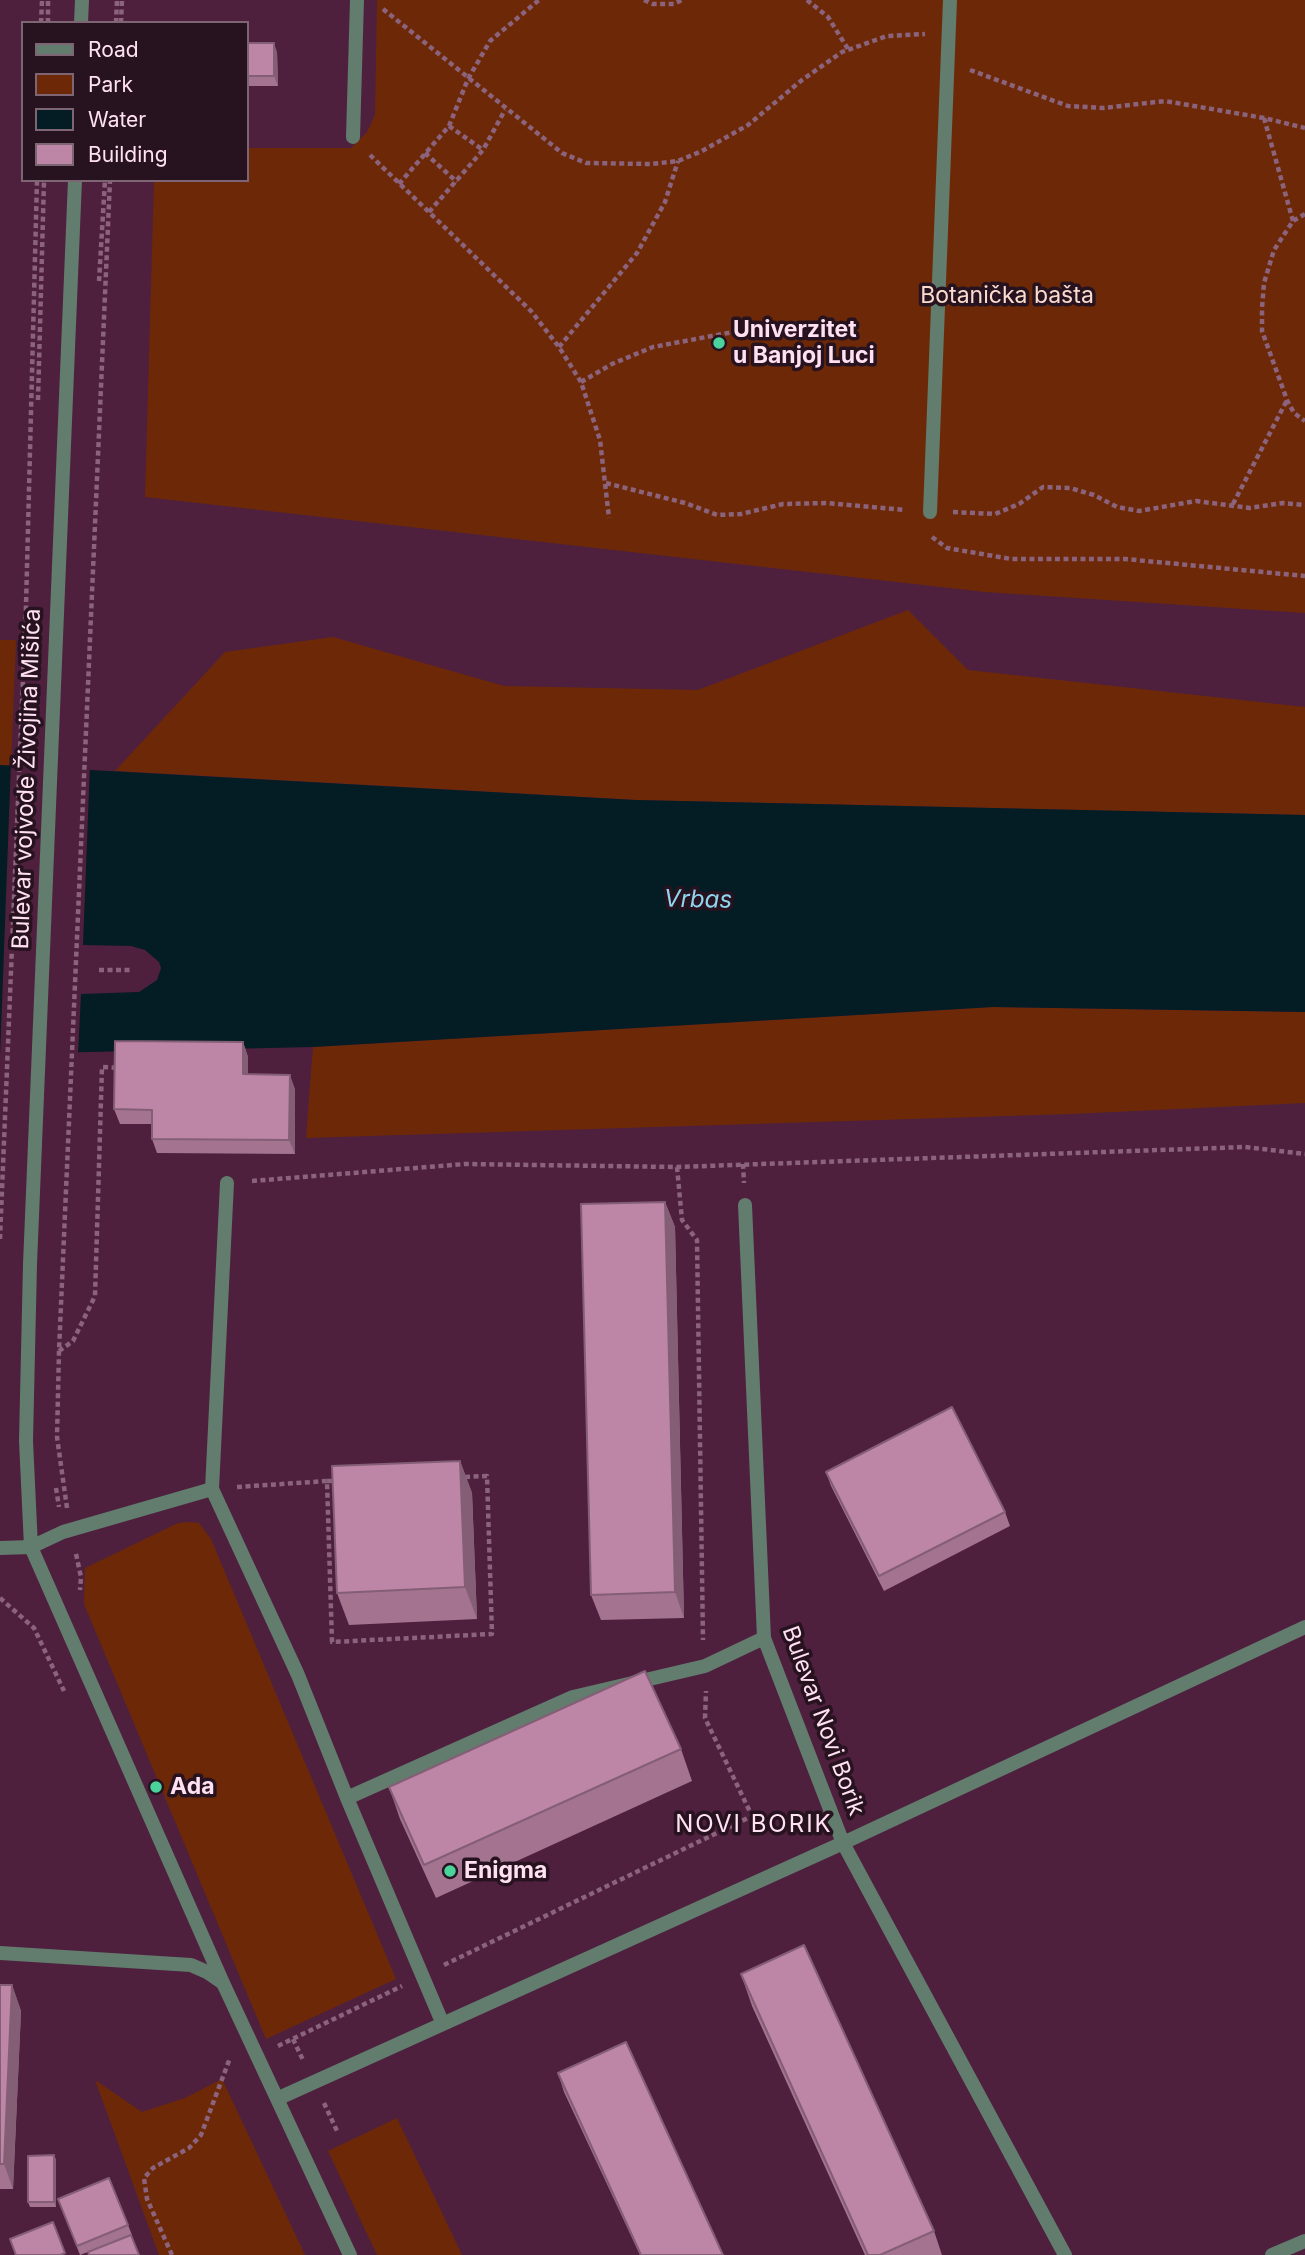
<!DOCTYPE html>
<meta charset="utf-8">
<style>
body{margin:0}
#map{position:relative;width:1305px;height:2255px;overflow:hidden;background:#4e203e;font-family:Inter,sans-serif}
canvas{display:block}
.legend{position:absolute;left:21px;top:21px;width:228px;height:161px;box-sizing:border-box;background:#271320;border:2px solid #7d6574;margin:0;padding:9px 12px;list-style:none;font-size:21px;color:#ffe1f2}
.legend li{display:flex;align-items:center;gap:14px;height:35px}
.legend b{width:35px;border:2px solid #7d6574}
</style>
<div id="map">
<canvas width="1305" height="2255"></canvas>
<ul class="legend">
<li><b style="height:9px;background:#627c6e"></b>Road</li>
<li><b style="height:19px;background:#6d2907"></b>Park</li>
<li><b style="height:19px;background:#041c23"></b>Water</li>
<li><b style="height:19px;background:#bd86a7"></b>Building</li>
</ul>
</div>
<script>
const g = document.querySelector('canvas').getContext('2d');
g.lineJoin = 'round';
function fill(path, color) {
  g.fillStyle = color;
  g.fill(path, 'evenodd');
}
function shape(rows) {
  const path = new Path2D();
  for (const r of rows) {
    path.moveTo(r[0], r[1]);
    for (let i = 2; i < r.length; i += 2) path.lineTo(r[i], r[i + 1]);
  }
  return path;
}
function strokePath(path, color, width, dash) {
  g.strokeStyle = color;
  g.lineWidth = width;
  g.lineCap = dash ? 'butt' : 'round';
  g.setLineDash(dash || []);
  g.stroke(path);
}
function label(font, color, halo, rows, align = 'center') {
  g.font = font + ' Inter,sans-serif';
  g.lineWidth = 7;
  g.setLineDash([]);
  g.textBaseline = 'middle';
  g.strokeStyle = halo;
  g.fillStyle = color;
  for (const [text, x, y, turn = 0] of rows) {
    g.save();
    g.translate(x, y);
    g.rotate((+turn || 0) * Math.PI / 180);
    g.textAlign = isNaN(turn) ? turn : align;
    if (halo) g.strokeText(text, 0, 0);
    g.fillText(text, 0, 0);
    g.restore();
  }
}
fill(shape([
 [377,0,1305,0,1305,613,985,592,145,497,154,180,247,180,247,148,351,148,367,132,375,115],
 [908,610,968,670,1305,707,1305,815,636,800,115,771,225,652,333,637,504,686,698,690],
 [0,640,16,640,11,766,0,765],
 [993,1007,1305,1012,1305,1103,1071,1114,306,1138,313,1047],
 [189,1522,199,1523,211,1539,396,1979,266,2039,84,1604,85,1568,178,1523],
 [222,2079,305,2255,159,2255,95,2080,142,2112,185,2098],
 [397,2118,462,2255,377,2255,328,2151]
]), '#6d2907');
fill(shape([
 [0,765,636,800,1305,815,1305,1012,993,1007,313,1047,0,1054]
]), '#041c23');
fill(shape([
 [11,762,90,765,83,945,131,946,145,950,159,962,161,968,157,980,139,992,81,994,78,1056,0,1057]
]), '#4e203e');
strokePath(shape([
 [644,0,653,4,674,4,682,0],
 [807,0,828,17,848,49],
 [383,9,562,153,586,163,652,164,678,161,702,151,748,125,802,80,842,52,887,36,925,34],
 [41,23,42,0],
 [48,23,48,0],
 [116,23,117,0],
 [121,23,122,0],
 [970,70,1068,106,1103,108,1165,101,1264,118,1305,128],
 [1264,118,1293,221],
 [449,126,483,150],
 [425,153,457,182],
 [370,155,531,311,559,347,581,382,600,440,609,518],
 [399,184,449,126,468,79,490,41,539,0],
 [429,212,483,150,505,110],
 [1305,214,1293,221,1274,250,1264,283,1262,308,1262,331,1287,400,1294,413,1305,421],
 [99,281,105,180],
 [559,347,637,253,665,202,678,161],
 [581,382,612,364,653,347,733,332],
 [38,400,44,180],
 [606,483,685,503,717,515,741,514,783,504,827,503,905,510],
 [1233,504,1287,400],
 [953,512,995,514,1019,504,1043,487,1070,488,1094,495,1117,507,1139,511,1196,501,1250,508,1283,503,1305,505],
 [932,537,947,548,1011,559,1125,559,1305,576],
 [99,970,133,970],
 [743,1164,744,1183],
 [677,1167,682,1220,697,1240,703,1640],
 [252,1181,465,1164,677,1167,1245,1147,1305,1154],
 [0,1239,26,606,37,180],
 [59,1351,73,1341,95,1296,102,1067,119,1068],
 [327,1481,338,1481],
 [237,1487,327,1481,332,1642,492,1634,487,1476,462,1477],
 [56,1488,59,1507],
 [67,1508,57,1437,59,1351,110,180],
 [76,1554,81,1577,80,1590],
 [0,1598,34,1628,64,1691],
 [444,1965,752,1816,705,1718,706,1691],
 [293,2039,303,2060],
 [278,2046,402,1986],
 [324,2103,337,2131],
 [172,2255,147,2199,144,2178,153,2168,189,2148,201,2135,230,2058]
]), '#8b637c', 4.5, [5, 3.5]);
strokePath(shape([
 [353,137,357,0],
 [930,512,950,0],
 [227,1183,212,1489,298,1675,347,1798],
 [31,1547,63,1532,212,1489],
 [442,2022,347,1798,573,1697,705,1666,764,1638],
 [1065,2255,843,1843,1305,1627],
 [1272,2255,1305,2241]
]), '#627c6e', 14);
strokePath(shape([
 [0,1953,191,1965,207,1972,223,1983],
 [279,2098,843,1843,764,1638,745,1205]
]), '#627c6e', 14);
strokePath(shape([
 [81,23,82,0],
 [75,180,30,1264,26,1441,31,1547,223,1983,350,2255],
 [0,1548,31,1547]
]), '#627c6e', 14);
fill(shape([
 [247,43,277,52,278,86,247,86],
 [243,1042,248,1057,248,1074,295,1089,295,1154,157,1153,152,1139,152,1124,120,1124,114,1109],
 [665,1202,675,1227,684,1618,601,1620,591,1595],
 [460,1461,472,1493,477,1619,349,1625,337,1593],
 [826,1472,1005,1512,1010,1526,884,1591,831,1486],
 [681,1749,692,1781,436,1898,400,1819,389,1787],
 [741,1974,934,2231,942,2255,865,2255,752,2006],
 [0,1985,12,1985,21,2011,13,2189,0,2189],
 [558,2073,723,2255,640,2255,564,2092],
 [54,2155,56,2160,56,2207,30,2207,28,2202],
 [58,2199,128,2225,132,2235,80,2255]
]), '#a37390');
fill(shape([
 [274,43,277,52,278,86,274,76],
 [243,1042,248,1057,248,1089,243,1074],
 [290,1075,295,1089,295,1154,289,1140],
 [665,1202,675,1227,684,1618,675,1592],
 [460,1461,472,1493,477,1619,465,1587],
 [12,1985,21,2011,13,2189,4,2164],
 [54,2155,56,2160,56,2207,54,2202]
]), '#845e75');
const building = shape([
 [247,43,274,43,274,76,247,76,247,43],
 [115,1041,243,1042,243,1074,290,1075,289,1140,152,1139,152,1110,114,1109,115,1041],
 [665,1202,675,1592,591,1595,581,1204,665,1202],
 [952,1407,1005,1512,879,1576,826,1472,952,1407],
 [460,1461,465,1587,337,1593,332,1466,460,1461],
 [645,1671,681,1749,424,1865,389,1787,645,1671],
 [804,1945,934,2231,880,2255,868,2255,741,1974,804,1945],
 [0,1985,12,1985,4,2164,0,2164,0,1985],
 [626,2042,723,2255,641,2255,558,2073,626,2042],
 [54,2155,54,2202,28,2202,28,2156,54,2155],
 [109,2178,128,2225,77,2246,58,2199,109,2178],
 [53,2222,65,2253,60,2255,16,2255,10,2239,53,2222],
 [131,2235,139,2255,89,2255,88,2252,131,2235]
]);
fill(building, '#bd86a7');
strokePath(building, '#845e75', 2);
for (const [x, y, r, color] of [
 [719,343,7,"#4ad49c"],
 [156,1787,7,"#4ad49c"],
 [450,1871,7,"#4ad49c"]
]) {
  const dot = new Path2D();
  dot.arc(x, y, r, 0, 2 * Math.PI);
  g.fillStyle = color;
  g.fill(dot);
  strokePath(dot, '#271320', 2.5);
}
label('23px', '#fadbce', '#271320', [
 ["Botanička bašta",1007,296]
]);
label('bold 23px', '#ffe1f2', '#271320', [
 ["Univerzitet",733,330],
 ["u Banjoj Luci",733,356],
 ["Ada",170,1787],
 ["Enigma",464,1871]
], 'left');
label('23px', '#ffe1f2', '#271320', [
 ["Bulevar vojvode Živojina Mišića",27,779,-88],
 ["Bulevar Novi Borik",823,1721,70]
]);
label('italic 24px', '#8fd5ee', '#271320', [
 ["Vrbas",698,900,1]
]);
g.letterSpacing = '2px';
label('24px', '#ffe1f2', '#271320', [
 ["NOVI BORIK",754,1825]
]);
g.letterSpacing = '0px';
</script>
